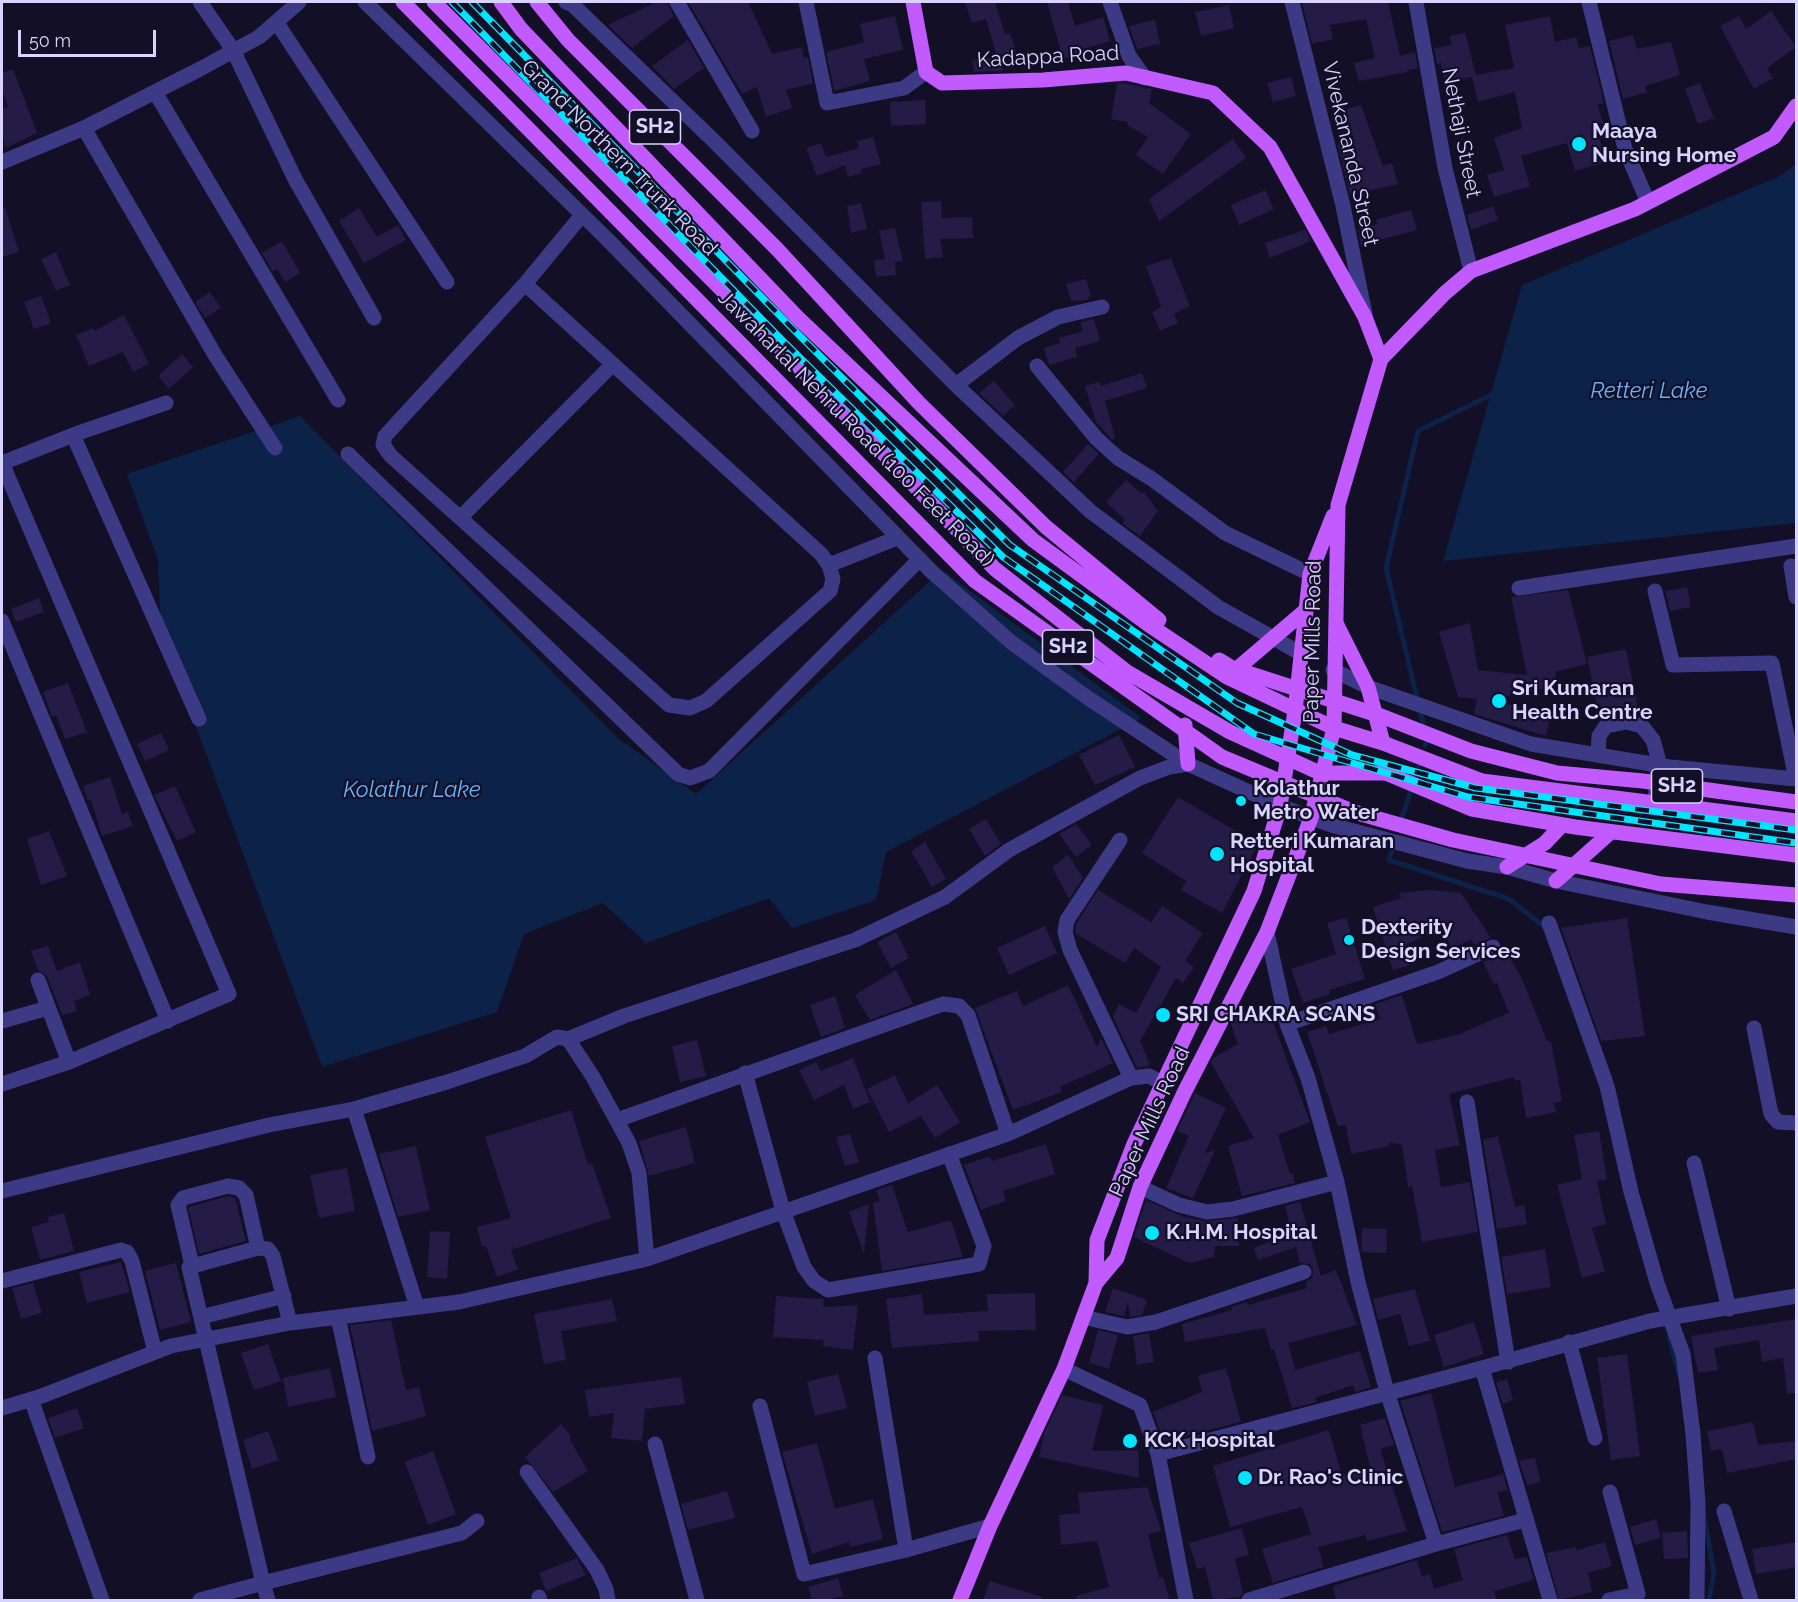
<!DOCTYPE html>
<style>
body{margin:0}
#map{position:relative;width:1798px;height:1602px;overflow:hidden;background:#130f26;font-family:Raleway,sans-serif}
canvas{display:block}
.frame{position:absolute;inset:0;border:3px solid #d9d4ff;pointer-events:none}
.scale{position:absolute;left:18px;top:30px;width:138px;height:27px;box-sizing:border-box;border:3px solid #d9d4ff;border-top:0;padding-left:8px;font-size:18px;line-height:21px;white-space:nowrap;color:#d9d4ff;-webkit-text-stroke:4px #130f26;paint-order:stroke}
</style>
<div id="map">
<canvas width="1798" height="1602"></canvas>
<div class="frame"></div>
<div class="scale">50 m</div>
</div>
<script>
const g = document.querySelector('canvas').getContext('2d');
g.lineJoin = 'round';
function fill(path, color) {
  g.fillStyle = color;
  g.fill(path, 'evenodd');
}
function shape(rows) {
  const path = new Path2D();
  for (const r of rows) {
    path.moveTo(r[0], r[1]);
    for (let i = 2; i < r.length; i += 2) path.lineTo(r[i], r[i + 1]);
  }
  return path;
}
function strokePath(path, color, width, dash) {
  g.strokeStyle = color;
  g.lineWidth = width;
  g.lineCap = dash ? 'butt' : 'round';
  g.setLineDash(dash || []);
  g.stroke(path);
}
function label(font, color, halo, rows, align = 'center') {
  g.font = font + ' Raleway,sans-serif';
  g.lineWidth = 4.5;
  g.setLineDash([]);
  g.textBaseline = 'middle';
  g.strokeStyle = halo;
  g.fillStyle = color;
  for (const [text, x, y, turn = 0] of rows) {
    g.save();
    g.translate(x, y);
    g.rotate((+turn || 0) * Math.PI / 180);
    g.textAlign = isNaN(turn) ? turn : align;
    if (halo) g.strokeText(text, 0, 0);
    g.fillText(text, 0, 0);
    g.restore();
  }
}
fill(shape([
 [1796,164,1796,523,1443,561,1522,285,1780,176],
 [300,416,618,738,696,794,942,570,1142,718,886,852,876,900,792,928,769,898,646,943,603,903,524,934,497,1012,322,1067,161,632,158,560,127,474]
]), '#0c2248');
strokePath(shape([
 [1425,745,1427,740,1386,568,1418,431,1495,393],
 [1400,823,1419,766],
 [1393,846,1389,860,1509,899,1546,928],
 [1669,1337,1679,1374],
 [1704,1516,1714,1573,1709,1600]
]), '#0c2248', 5);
fill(shape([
 [656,2,667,2,674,16,632,48,608,25],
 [688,2,748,2,772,54,802,47,804,58,808,57,813,83,786,90,792,108,766,117,757,87,742,94],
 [965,2,995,2,1005,34,1010,33,1017,55,1002,59,1003,71,974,72,972,61,997,57,986,19,972,23],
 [1047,2,1068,2,1075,26,1103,17,1110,41,1077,51,1078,55,1063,59],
 [1302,2,1388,2,1400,56,1415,52,1418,68,1407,70,1408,72,1359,81,1354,63,1375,58,1366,19,1330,25,1333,39,1312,44],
 [1229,5,1234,28,1201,36,1195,12],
 [1771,11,1796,47,1767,68,1773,78,1754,89,1720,26,1739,16,1746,29],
 [895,16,903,50,864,59,870,81,834,91,826,52,864,42,860,24],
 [1550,16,1555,42,1576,37,1579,48,1590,46,1604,103,1598,105,1603,123,1596,125,1606,162,1575,171,1567,143,1521,156,1530,186,1494,197,1487,175,1504,170,1494,138,1522,128,1515,92,1478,102,1472,77,1445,82,1441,63,1437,64,1434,48,1452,45,1449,36,1465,33,1476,75,1514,68,1505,25],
 [1155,20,1160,44,1137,49,1129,26],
 [1633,35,1637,49,1671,42,1680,75,1645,86,1647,92,1623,99,1609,41],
 [688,40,704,68,674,89,652,66],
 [13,69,37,133,6,148,2,135,2,109,8,107,2,89,2,73],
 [1291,77,1296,96,1273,102,1267,83],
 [1121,83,1152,89,1149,103,1191,134,1163,174,1136,155,1148,137,1127,125,1128,122,1111,119,1117,84],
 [1700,83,1714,118,1698,124,1685,89],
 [925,100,926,124,891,126,890,102],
 [1361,105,1383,166,1392,163,1398,184,1350,195,1338,145,1354,141,1345,109],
 [873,137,881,164,861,169,862,173,848,177,845,165,817,176,806,148,821,143,826,157,859,148,857,141],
 [1233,139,1246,158,1159,221,1149,199],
 [1265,190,1274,209,1239,225,1231,205],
 [941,201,942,218,972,217,973,238,940,239,943,257,925,259,921,202],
 [861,203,867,229,851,233,847,206],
 [1493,206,1498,220,1471,230,1467,215],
 [5,207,19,252,2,257,2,208],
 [359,208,377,237,398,225,406,240,364,263,339,221],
 [1411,210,1417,230,1361,245,1358,230,1377,224,1376,220],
 [895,228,903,261,895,262,896,275,876,277,874,260,885,259,879,231],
 [1305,230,1311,241,1270,258,1265,243],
 [282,241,300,273,285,282,277,269,273,272,262,253],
 [56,252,70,285,56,291,41,259],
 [1171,258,1190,306,1174,314,1178,323,1160,331,1152,312,1161,307,1146,266],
 [1086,279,1091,296,1088,297,1088,300,1071,301,1066,284],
 [210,292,221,308,205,318,195,302],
 [41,296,51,323,34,329,24,302],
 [124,315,149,364,133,372,123,352,89,366,76,335,93,328,94,331],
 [1094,319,1100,341,1075,348,1077,357,1049,365,1044,348,1060,343,1059,338,1083,331,1080,322],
 [182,354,193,367,169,389,158,376],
 [1142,373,1147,388,1105,401,1115,437,1112,440,1096,422,1085,386,1099,382,1101,386],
 [994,381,1015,405,1003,416,979,393],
 [1088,444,1099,454,1074,482,1063,472],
 [1126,480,1142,494,1144,492,1158,511,1140,536,1123,524,1124,519,1106,502],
 [1687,587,1691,607,1670,611,1665,591],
 [1568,590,1587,664,1555,672,1558,685,1492,699,1550,717,1546,736,1474,714,1477,699,1458,697,1439,632,1470,623,1478,670,1527,675,1511,597],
 [39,598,44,612,16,622,11,609],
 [1626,649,1639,713,1625,712,1600,719,1587,657],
 [68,683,87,732,65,739,56,715,52,717,43,692],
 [161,733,169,750,145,761,137,744],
 [1119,735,1135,767,1095,785,1079,755],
 [110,777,122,814,128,812,133,826,102,836,91,800,88,801,83,786],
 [175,786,196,832,177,841,154,795],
 [1178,797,1258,844,1222,913,1181,890,1186,881,1142,853],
 [986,819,1001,844,985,856,969,829],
 [1076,824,1092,845,1076,857,1059,834],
 [49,831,67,876,41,885,27,839],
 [925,842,946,879,932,887,911,851],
 [1068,855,1083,878,1069,899,1052,867],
 [1098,890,1151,922,1162,906,1203,933,1185,961,1194,967,1183,983,1176,978,1140,1041,1150,1065,1148,1066,1137,1068,1113,1017,1119,1004,1136,1013,1161,967,1134,948,1125,963,1075,933,1076,924],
 [1429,890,1461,893,1491,938,1474,945,1471,939,1452,949,1441,927,1404,946,1410,965,1393,970,1373,907,1401,898,1399,893],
 [1346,918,1365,979,1329,990,1330,994,1303,1003,1291,969,1336,954,1327,923],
 [1627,918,1645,1036,1601,1041,1561,928],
 [1045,926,1057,953,1009,975,997,948],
 [896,932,909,958,891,968,877,942],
 [48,946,57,971,80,962,90,995,74,1001,77,1011,62,1015,47,976,38,970,31,951],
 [1504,947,1522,979,1547,1041,1551,1041,1562,1101,1554,1103,1556,1112,1526,1118,1520,1080,1515,1081,1514,1077,1449,1094,1460,1145,1435,1150,1441,1187,1470,1182,1478,1232,1422,1242,1412,1186,1408,1187,1402,1144,1389,1143,1389,1146,1351,1154,1346,1125,1338,1126,1307,1032,1326,1026,1329,1034,1380,1019,1375,1004,1402,995,1417,1044,1457,1035,1509,1013,1497,983,1494,984,1483,962,1498,956],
 [896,970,913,1004,870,1020,855,995],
 [1068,985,1097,1047,1101,1038,1113,1063,1060,1087,1062,1092,1013,1110,975,1008,1017,991,1023,1006],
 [835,996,845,1028,821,1037,810,1005],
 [1267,1006,1310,1122,1278,1135,1290,1174,1293,1173,1295,1183,1242,1196,1228,1146,1254,1138,1211,1063,1213,1058,1238,1044,1231,1024,1234,1018],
 [697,1040,706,1076,680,1082,672,1046],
 [853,1058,870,1102,853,1109,844,1085,814,1100,799,1070,816,1062,821,1071],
 [895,1075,908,1103,937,1085,960,1122,935,1138,921,1116,889,1132,867,1089],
 [1195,1093,1226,1108,1205,1153,1215,1150,1193,1198,1166,1188,1189,1136,1177,1131],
 [571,1110,588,1164,592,1163,611,1218,511,1250,518,1269,497,1277,486,1246,482,1247,477,1227,511,1218,485,1137],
 [686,1127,695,1163,649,1176,639,1141],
 [1599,1131,1607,1180,1597,1181,1606,1224,1592,1228,1605,1271,1582,1278,1557,1185,1582,1179,1574,1135],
 [850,1134,859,1162,845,1166,836,1137],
 [1498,1136,1515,1207,1524,1205,1527,1224,1497,1229,1483,1140],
 [1046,1144,1055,1174,1003,1191,1006,1201,981,1210,964,1165,990,1156,992,1161],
 [416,1146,430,1210,398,1217,379,1154],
 [347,1168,355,1211,319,1218,310,1175],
 [892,1185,908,1232,951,1220,963,1257,882,1271,873,1203,880,1201,876,1190],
 [228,1196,235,1198,246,1241,199,1254,188,1207],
 [1146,1200,1184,1217,1205,1221,1238,1218,1239,1246,1215,1246,1214,1257,1189,1263,1134,1237],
 [1300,1202,1321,1276,1336,1270,1357,1325,1288,1343,1295,1370,1360,1351,1371,1387,1355,1392,1353,1385,1315,1398,1317,1402,1292,1408,1274,1349,1271,1350,1265,1328,1185,1342,1182,1324,1232,1310,1231,1307,1247,1302,1248,1305,1307,1288,1306,1282,1312,1278,1313,1269,1310,1264,1300,1263,1296,1247,1258,1260,1254,1248,1292,1233,1285,1206],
 [869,1204,864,1254,849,1212],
 [64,1213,74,1251,40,1260,31,1227,49,1222,48,1217],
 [1362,1228,1387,1229,1386,1253,1362,1252],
 [430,1231,450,1232,447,1279,427,1277],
 [1545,1249,1551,1287,1507,1294,1501,1257],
 [121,1262,130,1292,87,1303,79,1272],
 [176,1263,191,1322,160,1330,145,1271],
 [33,1283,42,1313,21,1319,12,1288],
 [1113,1288,1147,1300,1142,1315,1130,1317,1128,1302,1124,1316,1105,1312],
 [1415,1289,1430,1341,1409,1346,1400,1314,1378,1320,1373,1299],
 [1035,1293,1036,1330,978,1331,979,1341,892,1348,886,1299,922,1294,924,1315,988,1311,987,1294],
 [776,1296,823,1299,824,1307,858,1305,853,1350,823,1346,824,1340,773,1337],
 [612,1299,617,1321,561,1331,566,1360,544,1364,534,1314],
 [1797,1319,1797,1393,1787,1394,1783,1358,1762,1362,1759,1340,1714,1348,1718,1370,1698,1373,1691,1336],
 [391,1320,406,1390,419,1387,426,1416,372,1431,350,1325],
 [1474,1322,1484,1354,1444,1367,1434,1335],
 [1098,1330,1118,1335,1109,1369,1089,1363],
 [1149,1333,1154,1362,1137,1365,1133,1336],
 [268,1344,281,1381,254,1390,241,1353],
 [1627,1354,1640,1456,1611,1460,1597,1358],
 [330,1368,336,1397,288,1407,283,1378],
 [1226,1368,1241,1422,1164,1441,1153,1412,1202,1392,1198,1376],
 [838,1374,847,1408,815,1416,807,1382],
 [681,1377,685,1404,645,1409,642,1441,611,1438,614,1413,589,1417,585,1390],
 [1507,1379,1513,1400,1503,1404,1496,1382],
 [1431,1393,1455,1487,1503,1474,1508,1490,1497,1492,1504,1516,1442,1532,1400,1401],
 [1062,1395,1103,1405,1092,1451,1138,1450,1139,1478,1039,1457,1044,1434],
 [77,1408,84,1428,55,1438,48,1418],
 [1385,1418,1394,1445,1380,1449,1407,1531,1367,1541,1366,1535,1318,1547,1324,1567,1273,1583,1262,1549,1311,1534,1302,1507,1230,1527,1213,1466,1329,1430,1342,1476,1370,1467,1360,1425],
 [1753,1422,1758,1445,1797,1441,1797,1459,1727,1473,1722,1449,1711,1451,1707,1431],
 [561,1424,570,1435,570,1440,588,1471,553,1492,525,1457],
 [268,1431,279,1460,252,1469,243,1440],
 [817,1443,835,1509,873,1499,883,1539,850,1547,849,1542,812,1554,782,1452],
 [433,1451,456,1514,428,1525,405,1462],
 [1535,1458,1541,1482,1527,1485,1519,1461],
 [1147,1487,1161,1530,1148,1535,1159,1578,1163,1577,1170,1600,1077,1600,1076,1596,1109,1587,1097,1541,1061,1545,1059,1515,1080,1513,1078,1493],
 [727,1491,735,1518,688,1530,681,1504],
 [1656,1519,1661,1538,1635,1545,1630,1527],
 [1242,1528,1249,1555,1235,1559,1243,1592,1240,1597,1213,1600,1205,1567,1197,1569,1189,1543],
 [1687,1531,1688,1558,1664,1559,1662,1533],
 [1507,1535,1515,1559,1527,1557,1534,1580,1494,1591,1497,1600,1336,1600,1333,1586,1417,1560,1422,1576,1430,1574,1434,1589,1463,1580,1454,1549],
 [1605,1542,1612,1566,1588,1573,1592,1592,1559,1600,1546,1553,1576,1547,1577,1550],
 [1797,1542,1797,1567,1756,1574,1752,1549],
 [577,1558,586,1575,546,1591,539,1573],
 [838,1578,843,1596,826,1600,812,1600,808,1587],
 [990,1581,1042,1597,1042,1600,983,1600]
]), '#241b47');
strokePath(shape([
 [200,2,233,50,295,179,374,318],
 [365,2,608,240,932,572,1011,642,1088,698,1188,764,1280,806,1331,825,1467,861,1507,867,1556,881,1707,912,1796,927],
 [566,2,573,5,717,144,956,385,1090,511,1218,607,1300,653],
 [677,2,752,131],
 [806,2,827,103,904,88,926,72],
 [1110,2,1129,56,1145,78],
 [1292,2,1343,206,1365,314],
 [1416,2,1445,168,1471,271],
 [1589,2,1625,149,1648,202],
 [277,23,447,282],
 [155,92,338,400],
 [84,128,215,355,275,448],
 [2,162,84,128,200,69,259,37,299,2],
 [525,284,821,554,829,565,833,579,830,591,706,701,690,708,669,705,391,456,383,445,385,436,525,284,582,215],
 [1037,366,1096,438,1118,458,1152,479,1225,533,1310,574],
 [956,385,1018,338,1058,317,1102,307],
 [73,435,199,719],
 [348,454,678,774,690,778,709,771,920,559],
 [2,463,81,432,166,403],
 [460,518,613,364],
 [829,565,897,538],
 [1791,566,1796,597],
 [1519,588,1796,546],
 [1655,591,1673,665,1772,663,1796,779],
 [2,621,168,1021],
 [1333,670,1368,687,1531,744,1670,767,1796,779],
 [1598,755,1599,736,1606,726,1627,722,1642,726,1653,740,1658,758,1655,802],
 [1120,840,1067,920,1065,932,1070,950,1131,1078],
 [1549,923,1607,1086,1631,1192,1657,1283,1683,1354,1693,1434,1698,1503,1697,1600],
 [38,980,69,1062],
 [2,1021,48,1008],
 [1287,1024,1438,972,1493,947],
 [1754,1028,1771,1114,1778,1122,1796,1123],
 [568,1039,624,1016,855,940,945,897,1009,850,1140,778,1169,767,1188,764],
 [745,1073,783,1211,804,1267,814,1281,828,1290,979,1264,984,1246,949,1154],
 [2,1084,69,1062,229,994,2,463],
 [1467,1102,1508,1362],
 [354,1109,417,1307],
 [617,1120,943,1004,959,1006,968,1015,1008,1134],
 [1694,1163,1729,1309],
 [1140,1187,1179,1205,1207,1212,1233,1209,1337,1182],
 [2,1191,269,1125,354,1109,447,1082,525,1056,557,1037,568,1039,593,1077,629,1143,639,1173,647,1259],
 [192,1265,178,1205,183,1198,228,1186,239,1188,246,1195,258,1248],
 [2,1281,121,1250,127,1252,132,1261,155,1352],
 [201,1317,284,1296],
 [338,1317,368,1457],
 [1083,1317,1127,1327,1156,1322,1304,1272],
 [290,1323,273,1256,268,1249,258,1248,189,1267,263,1583,462,1533,477,1521],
 [1569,1342,1595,1438],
 [875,1358,906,1550],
 [1482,1368,1650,1321,1796,1296],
 [1064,1369,1140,1405,1158,1454,1186,1600],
 [31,1399,102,1600],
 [760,1406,804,1574,906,1550,990,1526],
 [2,1408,39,1397,171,1346,290,1323,459,1302,647,1259,1008,1134,1131,1078,1149,1076,1163,1083],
 [655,1444,697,1600],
 [1158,1454,1482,1368,1550,1600],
 [527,1472,597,1570,606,1589,608,1600],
 [1724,1511,1751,1600],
 [1436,1544,1525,1520],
 [539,1597,540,1600],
 [200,1600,263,1583,268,1600],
 [1249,1600,1436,1544,1387,1392,1358,1282,1337,1182,1308,1078,1287,1024,1267,932],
 [1609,1600,1638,1594,1610,1492]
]), '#3d3a85', 15);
strokePath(shape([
 [403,2,975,581,1222,757,1354,812,1453,840,1661,884,1796,895],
 [434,2,822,390,995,569,1127,672,1230,732,1320,773,1386,773,1472,809,1575,827,1796,855],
 [501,2,521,29,798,318,1033,540,1149,625,1227,677,1334,728,1383,743,1482,781,1796,821],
 [537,2,568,40,777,249,919,403,1046,527,1159,620],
 [913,2,926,72,942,83,1043,80,1126,73,1213,93,1270,147,1365,317,1381,359],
 [1336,623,1368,687,1383,743],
 [1219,660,1232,668,1381,716,1471,751,1557,773,1643,781,1796,802],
 [1232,673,1306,610],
 [1185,725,1188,764],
 [1507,867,1545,843,1562,825],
 [1556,881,1611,832],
 [1096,1283,1097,1240,1134,1144,1254,891,1280,806,1295,711,1310,574,1333,516],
 [960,1600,990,1526,1064,1369,1096,1283,1117,1258,1140,1187,1185,1091,1267,932,1311,818,1334,728,1338,505,1381,359,1445,293,1471,271,1635,209,1774,137,1796,106]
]), '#c25bff', 15);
const rail = shape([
 [452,2,783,341,1003,557,1254,734,1468,797,1796,843],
 [472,2,793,329,1010,545,1237,703,1352,755,1476,788,1796,830]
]);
strokePath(rail, '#00e5ff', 7);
strokePath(rail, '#130f26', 4.5, [14]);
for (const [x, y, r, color] of [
 [1579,144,8,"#00e5ff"],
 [1499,701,8,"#00e5ff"],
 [1241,801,6,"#00e5ff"],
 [1217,854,8,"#00e5ff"],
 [1349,940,6,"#00e5ff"],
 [1163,1015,8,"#00e5ff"],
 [1152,1233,8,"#00e5ff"],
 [1130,1441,8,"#00e5ff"],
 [1245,1478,8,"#00e5ff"]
]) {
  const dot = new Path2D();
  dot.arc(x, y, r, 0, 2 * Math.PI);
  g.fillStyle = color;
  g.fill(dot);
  strokePath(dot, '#130f26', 2);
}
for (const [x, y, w] of [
 [655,127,51],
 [1068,647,51],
 [1677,786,51]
]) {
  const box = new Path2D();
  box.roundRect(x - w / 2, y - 17, w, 34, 4.5);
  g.fillStyle = '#130f26';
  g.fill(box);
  strokePath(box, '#d9d4ff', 1.5);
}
label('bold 20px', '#d9d4ff', null, [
 ["SH2",655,127],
 ["SH2",1068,647],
 ["SH2",1677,786]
]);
label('21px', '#d9d4ff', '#130f26', [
 ["Kadappa Road",1048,57,-3],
 ["Nethaji Street",1461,133,79],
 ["Vivekananda Street",1350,154,77],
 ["Grand Northern Trunk Road",619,158,45],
 ["Jawaharlal Nehru Road (100 Feet Road)",856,429,45],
 ["Paper Mills Road",1313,642,-89],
 ["Paper Mills Road",1150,1122,-65]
]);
label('bold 21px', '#d9d4ff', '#130f26', [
 ["Maaya",1592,132],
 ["Nursing Home",1592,156],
 ["Sri Kumaran",1512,689],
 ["Health Centre",1512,713],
 ["Kolathur",1253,789],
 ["Metro Water",1253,813],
 ["Retteri Kumaran",1230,842],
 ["Hospital",1230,866],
 ["Dexterity",1361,928],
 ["Design Services",1361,952],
 ["SRI CHAKRA SCANS",1176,1015],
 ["K.H.M. Hospital",1166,1233],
 ["KCK Hospital",1144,1441],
 ["Dr. Rao's Clinic",1258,1478]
], 'left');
label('italic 22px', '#62b6ff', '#130f26', [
 ["Retteri Lake",1649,391],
 ["Kolathur Lake",412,790]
]);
</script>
